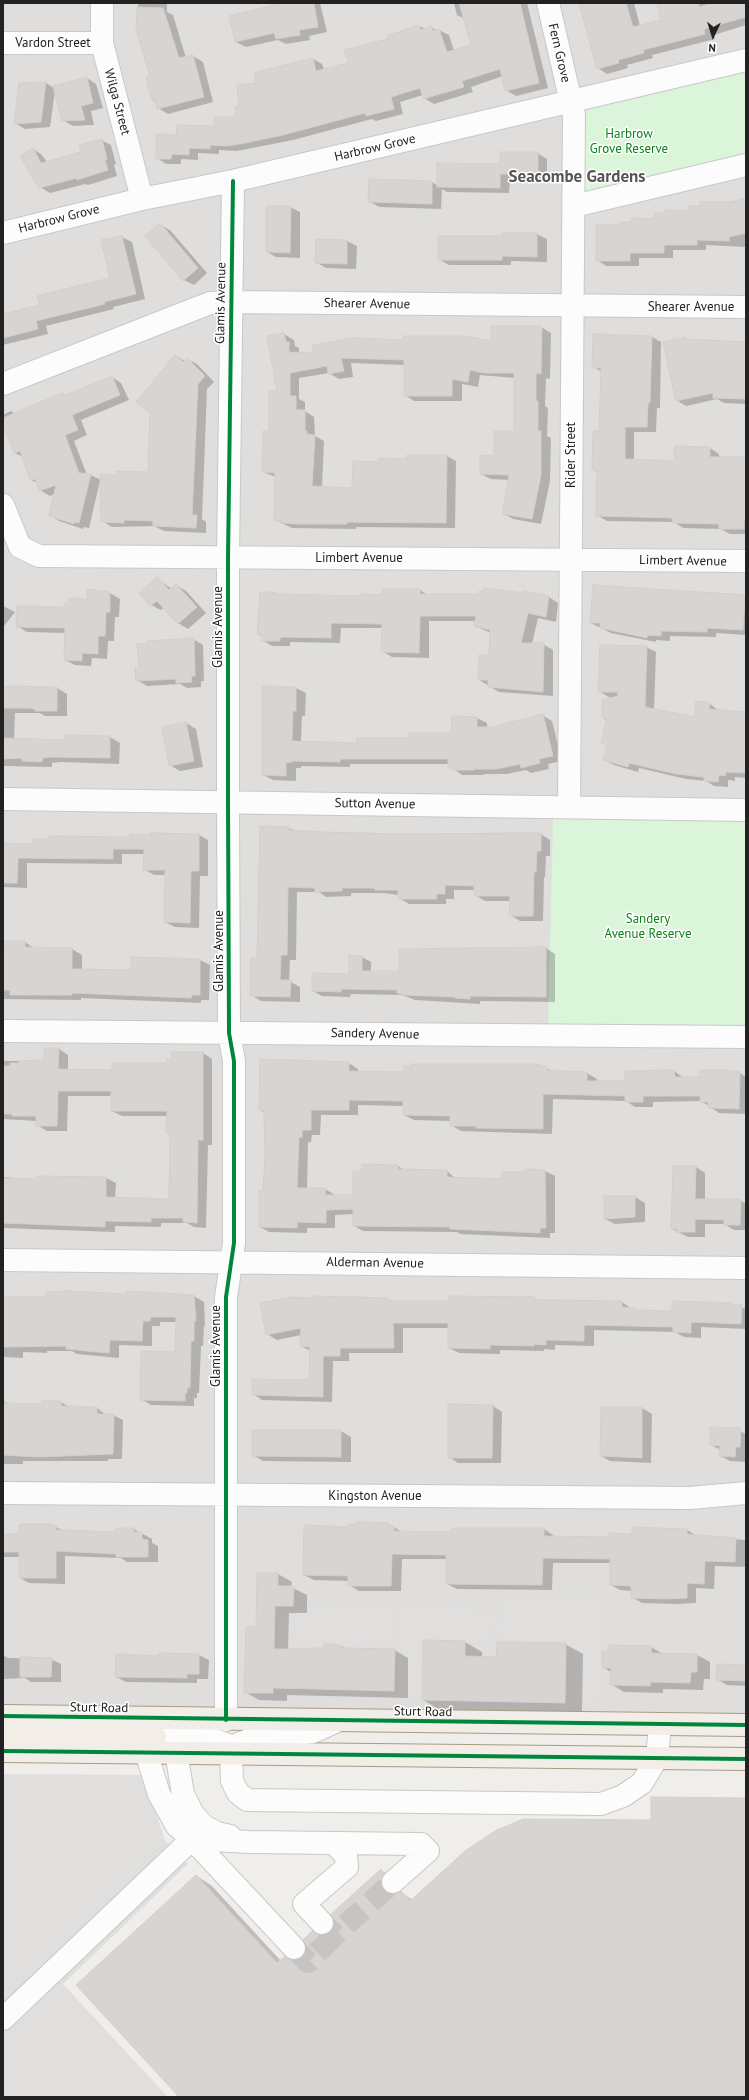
<!DOCTYPE html>
<style>
body{margin:0}
#map{position:relative;width:749px;height:2100px;overflow:hidden;background:#f0eeeb;font-family:"PT Sans",sans-serif}
canvas{display:block}
.frame{position:absolute;inset:0;border:4px solid #222;pointer-events:none}
.north{position:absolute;left:693px;top:16px;width:40px;height:40px;-webkit-text-stroke:3px #fff;paint-order:stroke;rotate:184deg;font-size:11px;font-weight:700;line-height:16px;text-align:center;color:#222}
.north::after{content:'';display:block;margin:auto;width:14px;height:18px;background:#222;clip-path:polygon(50% 0,100% 100%,50% 72%,0 100%)}
</style>
<div id="map">
<canvas width="749" height="2100"></canvas>
<div class="frame"></div>
<div class="north">N</div>
</div>
<script>
const g = document.querySelector('canvas').getContext('2d');
g.lineJoin = 'round';
function fill(path, color) {
  g.fillStyle = color;
  g.fill(path, 'evenodd');
}
function shape(rows) {
  const path = new Path2D();
  for (const r of rows) {
    path.moveTo(r[0], r[1]);
    for (let i = 2; i < r.length; i += 2) path.lineTo(r[i], r[i + 1]);
  }
  return path;
}
function strokePath(path, color, width, dash) {
  g.strokeStyle = color;
  g.lineWidth = width;
  g.lineCap = dash ? 'butt' : 'round';
  g.setLineDash(dash || []);
  g.stroke(path);
}
function label(font, color, halo, rows, align = 'center') {
  g.font = font + ' "PT Sans",sans-serif';
  g.lineWidth = 3;
  g.setLineDash([]);
  g.textBaseline = 'middle';
  g.strokeStyle = halo;
  g.fillStyle = color;
  for (const [text, x, y, turn = 0] of rows) {
    g.save();
    g.translate(x, y);
    g.rotate((+turn || 0) * Math.PI / 180);
    g.textAlign = isNaN(turn) ? turn : align;
    if (halo) g.strokeText(text, 0, 0);
    g.fillText(text, 0, 0);
    g.restore();
  }
}
fill(shape([
 [3,3,746,3,746,1715,3,1705]
]), '#dfdedc');
fill(shape([
 [746,67,746,161,578,202,576,106],
 [553,818,746,821,746,1033,548,1032]
]), '#daf5da');
fill(shape([
 [499,1595,600,1597,598,1702,572,1701,573,1640,498,1639],
 [295,1608,394,1610,393,1642,295,1639],
 [400,1609,494,1611,493,1641,422,1639,420,1700,397,1699],
 [276,1618,293,1618,293,1691,276,1691],
 [3,1774,143,1775,165,1840,188,1864,63,1984,168,2097,3,2097]
]), '#e0dfde');
fill(shape([
 [138,3,167,3,167,12,173,15,186,58,193,56,203,62,213,102,168,114,158,108,156,102,152,100,151,77,137,29],
 [281,3,320,3,327,32,309,36,310,40,286,44,278,40,246,47,236,42],
 [454,3,527,3,548,88,516,96,506,90,503,76,471,87,473,92,434,104,424,98,423,95,400,102,403,114,376,121,372,119,293,140,237,151,219,150,219,154,198,153,198,160,181,159,181,164,166,164,157,158,177,136,215,127,238,118,240,106,258,84,313,59,322,64,324,70,350,63,389,39,419,26,425,29,431,27,436,30,439,30,449,35,454,51,472,45,465,19,457,15],
 [584,3,634,3,640,26,662,20,658,3,707,3,707,6,717,3,746,3,746,25,714,35,715,39,652,55,653,58,627,65,628,68,607,74,598,68],
 [87,78,96,84,103,108,91,111,94,125,73,126,63,120,55,91,50,127,25,129,15,123,46,83,54,88],
 [101,140,111,145,116,164,114,165,117,176,88,185,85,184,50,193,40,187,33,149,42,155,47,162,82,153],
 [537,153,547,159,547,180,510,179,509,193,447,192,442,189,441,209,379,207,369,201,432,182,438,186],
 [746,199,746,247,706,245,706,250,673,250,673,258,639,258,639,266,606,266,597,260,621,226,689,212,701,207],
 [290,207,300,212,300,258,276,257,267,252],
 [160,225,170,230,207,273,194,285,184,280],
 [537,234,547,239,547,262,511,261,511,265,449,265,439,259,503,237],
 [122,237,132,242,145,299,113,307,114,309,46,326,48,334,3,345,3,315,41,306,111,279],
 [317,240,347,241,357,246,356,269,326,268,316,262],
 [541,327,551,333,550,379,546,378,545,406,548,408,547,436,551,438,550,481,541,524,513,519,503,513,510,480,491,479,481,474,515,432,515,378,480,375,478,387,462,384,462,401,414,401,405,395,405,365,351,363,353,377,339,379,329,373,299,378,299,399,305,402,305,411,314,417,315,436,324,441,322,488,353,489,379,463,447,456,456,461,455,528,356,527,356,529,292,528,275,520,276,477,263,472,278,392,284,334,294,340,295,346,299,348,299,353,314,354,492,342],
 [652,337,661,342,660,408,657,408,656,432,634,432,634,460,675,462,710,448,719,454,719,458,746,458,746,534,730,534,721,529,683,528,674,522,607,521,597,515,598,473,594,470,600,432,602,372,594,367],
 [684,338,688,340,746,343,746,404,724,403,717,399,686,406,676,400],
 [175,356,185,361,187,359,197,364,214,382,207,389,202,519,206,522,206,533,164,531,154,526,112,527,102,521,100,481,89,528,84,527,83,529,59,521,50,515,55,494,50,496,40,490,37,483,31,480,23,457,15,453,3,422,3,415,11,411,15,414,62,394,67,396,112,377,121,383,129,400,81,420,87,435,74,441,87,475,91,475,101,480,117,476,149,473],
 [157,579,172,589,176,585,186,591,206,613,188,629,178,623,164,607,161,610,151,605],
 [159,596,161,598,152,605,152,603],
 [609,588,669,590,673,592,746,596,746,635,716,633,716,637,670,636,670,641,656,640,656,642,611,633,591,623],
 [88,590,110,593,120,599,119,617,115,617,114,641,108,641,107,659,92,658,91,666,75,665,65,660,66,633,27,632,17,626,87,600],
 [420,590,428,595,549,597,558,603,556,622,538,618,532,644,543,644,553,650,553,696,499,692,479,680,490,656,491,633,475,626,476,621,429,621,429,658,392,657,382,651,383,628,341,628,340,643,290,642,290,646,272,646,262,640,262,636,258,634,274,593,278,595,361,597],
 [3,606,15,612,4,626,3,625],
 [193,639,203,645,204,681,201,681,201,687,187,688,180,684,147,686,137,680,140,668],
 [646,647,656,652,654,710,694,718,710,704,719,711,746,712,746,778,735,777,735,781,728,780,728,787,714,786,706,781,686,779,639,768,638,772,614,765,604,760,608,746,602,743,608,721,603,718,616,697,609,697,599,691],
 [3,688,57,688,67,694,67,716,45,716,40,713,15,713,14,739,66,741,110,737,120,743,119,764,61,762,52,763,52,767,3,766],
 [296,688,306,693,305,716,302,716,301,742,358,744,410,739,452,734,453,717,477,718,487,723,487,728,492,728,542,715,552,721,562,761,548,764,549,769,531,773,526,770,507,774,484,774,484,775,462,775,449,766,449,764,350,764,350,767,301,766,301,768,296,768,296,781,273,780,263,775],
 [186,723,196,729,203,767,180,771,170,765],
 [261,827,289,828,295,831,395,835,541,834,550,840,550,856,546,856,545,877,544,877,543,921,520,921,510,915,510,901,485,901,475,895,475,890,454,890,454,899,446,899,446,904,409,904,399,898,399,895,383,893,351,893,351,896,326,897,319,892,297,892,296,960,290,960,289,981,300,987,300,1002,261,1001,251,995,258,959],
 [199,835,208,840,208,876,200,876,199,928,175,927,165,922,166,875,154,875,144,869,145,854,122,854,122,864,27,863,27,888,3,887,3,844,34,845],
 [3,941,25,942,34,948,72,949,82,955,82,970,132,971,132,958,200,960,210,965,209,1000,201,1000,201,1003,81,998,81,1000,3,999],
 [546,948,555,954,555,1002,480,1001,480,1004,415,1000,402,995,351,994,350,997,322,996,313,991,350,975,362,957,371,962,371,972,400,972],
 [59,1049,68,1055,68,1070,113,1071,168,1064,203,1053,212,1059,212,1145,208,1145,206,1228,194,1227,187,1223,161,1223,161,1227,115,1226,115,1232,3,1228,3,1177,37,1180,106,1178,116,1183,115,1199,170,1200,171,1134,167,1132,168,1116,122,1116,112,1111,112,1096,68,1096,67,1131,47,1131,37,1125,37,1121,3,1119,3,1061,45,1061],
 [349,1063,358,1069,358,1072,405,1073,539,1065,555,1072,587,1073,597,1079,597,1082,626,1082,626,1072,674,1071,684,1078,740,1073,746,1077,746,1114,719,1113,701,1101,653,1102,653,1107,635,1107,626,1101,553,1099,552,1134,461,1131,451,1125,451,1121,414,1120,404,1115,404,1106,358,1105,358,1115,321,1115,320,1135,312,1135,311,1142,308,1142,307,1189,325,1189,335,1195,354,1196,363,1172,398,1166,404,1170,447,1171,456,1179,503,1180,526,1173,526,1170,545,1171,555,1176,555,1233,550,1233,550,1238,460,1234,457,1232,363,1231,354,1226,354,1214,335,1215,335,1228,307,1228,307,1233,269,1232,260,1227,266,1159,265,1113,260,1110],
 [696,1167,705,1173,705,1200,740,1200,746,1204,746,1230,734,1230,724,1224,705,1224,705,1237,688,1237,672,1229],
 [635,1197,645,1203,645,1222,615,1224,605,1219],
 [127,1293,194,1296,204,1302,205,1326,204,1325,203,1346,201,1346,199,1393,197,1393,197,1398,194,1398,194,1406,151,1405,141,1399,176,1353,177,1322,160,1322,160,1326,152,1326,152,1346,119,1345,119,1358,77,1354,72,1351,47,1351,47,1353,23,1352,23,1358,3,1357,3,1299,127,1295],
 [533,1298,537,1300,622,1302,632,1309,641,1311,673,1312,731,1304,746,1309,746,1329,701,1327,701,1338,684,1337,675,1332,594,1330,594,1346,555,1345,555,1350,544,1349,544,1351,500,1350,500,1354,459,1353,449,1348,449,1328,403,1328,403,1353,349,1353,349,1361,333,1361,332,1402,262,1400,253,1394,310,1381,311,1351,301,1346,301,1335,277,1340,267,1334,387,1299,392,1302,450,1302],
 [3,1401,10,1404,43,1405,43,1402,61,1402,69,1407,97,1408,106,1415,113,1415,123,1420,122,1459,108,1459,108,1461,23,1461,23,1464,3,1464],
 [493,1406,502,1412,501,1463,458,1463,449,1457],
 [602,1408,642,1408,652,1414,651,1463,610,1461,601,1456],
 [736,1429,746,1434,745,1462,730,1461,720,1456,721,1450,711,1445],
 [253,1431,341,1431,351,1437,351,1462,263,1461,253,1455],
 [388,1524,402,1532,453,1533,544,1529,553,1535,553,1537,609,1538,687,1530,697,1536,746,1540,746,1567,715,1566,714,1589,696,1588,696,1603,677,1604,642,1603,632,1597,632,1591,620,1590,611,1585,611,1563,553,1563,552,1590,457,1589,447,1584,447,1559,402,1559,401,1591,359,1591,349,1585,349,1581,314,1580,304,1575,350,1528],
 [23,1525,52,1525,62,1530,117,1533,134,1529,152,1539,152,1543,158,1546,158,1562,127,1562,121,1558,65,1556,65,1584,29,1583,20,1578,20,1557,3,1557,3,1535,20,1535],
 [278,1574,292,1582,291,1587,307,1595,307,1613,289,1613,288,1650,325,1649,341,1646,348,1650,394,1650,408,1658,408,1698,287,1695,287,1701,259,1700,245,1692,257,1628],
 [424,1641,465,1642,482,1652,482,1658,497,1658,565,1644,583,1654,582,1712,440,1710,423,1700],
 [651,1647,663,1654,697,1655,710,1662,710,1679,704,1679,703,1690,663,1689,663,1693,624,1692,611,1684,612,1673,603,1667],
 [160,1654,199,1655,209,1660,208,1679,197,1679,197,1683,126,1682,116,1677,160,1657],
 [3,1655,8,1658,51,1659,61,1664,61,1682,31,1682,25,1678,3,1679],
 [746,1666,746,1686,727,1685,717,1679],
 [746,1799,746,2097,180,2097,197,1876,212,1886,281,1961,297,1961,303,1958,319,1936,325,1936,331,1933,381,1870,400,1883,396,1895,401,1893,413,1900,652,1820]
]), '#0003');
const building = shape([
 [282,3,314,3,318,27,299,30,300,35,276,39,274,33,235,42,229,16,282,3],
 [459,3,520,3,539,83,505,91,500,69,462,81,464,87,423,99,420,88,391,97,394,109,366,116,365,113,283,135,245,143,226,146,210,145,210,149,189,148,189,155,172,154,171,159,156,159,156,134,176,135,177,125,214,126,214,117,236,117,235,106,239,106,237,85,256,83,254,73,313,58,316,71,349,63,344,50,388,39,387,36,419,25,421,30,431,26,433,31,439,29,447,52,471,45,459,3],
 [579,3,626,3,633,27,661,20,657,3,699,3,699,7,713,3,746,3,746,17,704,29,705,34,643,50,644,53,618,60,619,63,597,69,579,3],
 [137,7,163,8,179,58,193,55,204,97,157,109,155,100,152,100,146,77,150,76,136,29,137,7],
 [87,77,93,103,81,106,85,120,62,121,53,86,87,77],
 [46,82,41,122,14,124,19,83,46,82],
 [102,139,107,159,105,160,108,170,77,180,77,178,39,188,20,156,33,148,41,163,81,152,79,145,102,139],
 [500,152,538,152,538,174,500,174,500,188,437,187,437,163,500,164,500,152],
 [369,179,432,181,432,204,368,202,369,179],
 [746,198,746,233,729,237,729,241,697,240,697,245,664,245,664,253,630,253,630,261,596,261,596,225,620,225,620,222,631,222,631,218,654,219,654,213,664,213,664,210,688,211,688,206,700,206,700,202,731,202,746,198],
 [266,206,291,206,290,253,266,252,266,206],
 [160,223,198,268,183,281,145,236,160,223],
 [502,233,537,233,537,257,502,256,502,260,438,260,438,236,502,236,502,233],
 [122,236,136,294,104,302,105,304,36,321,38,329,3,338,3,314,40,305,37,296,110,278,101,240,122,236],
 [316,239,347,240,347,264,315,263,316,239],
 [491,326,542,326,541,374,536,373,536,401,538,401,538,431,541,431,541,475,532,519,502,514,509,475,480,474,480,455,494,456,494,431,514,431,514,373,484,373,470,370,468,382,452,379,452,396,404,396,404,360,341,358,344,371,328,374,327,366,290,373,290,396,296,396,296,410,305,410,305,431,307,431,307,434,315,435,312,486,352,488,353,461,378,462,379,458,407,459,407,455,447,455,446,523,347,522,347,524,298,524,281,523,281,521,274,521,275,473,262,472,263,431,269,431,269,391,277,391,267,336,284,333,286,342,289,342,289,352,313,353,313,345,354,338,403,340,403,336,466,336,491,341,491,326],
 [593,334,652,336,650,403,648,403,647,427,625,427,625,459,674,461,674,446,710,447,710,457,746,457,746,520,744,520,744,529,719,529,719,524,672,523,672,518,596,516,597,471,592,470,593,431,599,431,601,368,592,368,593,334],
 [685,337,685,339,746,342,746,399,713,398,713,393,676,401,663,342,685,337],
 [175,355,183,362,187,358,205,376,198,384,192,515,197,515,196,528,153,526,153,521,124,520,124,523,101,522,100,474,116,475,116,471,148,472,150,413,136,402,175,355],
 [112,376,120,395,72,415,78,430,65,435,79,473,91,474,79,523,74,522,74,524,49,516,56,485,39,491,35,479,30,480,20,451,14,453,3,425,3,418,62,393,64,396,112,376],
 [157,577,169,590,176,584,197,607,178,624,156,600,150,606,139,593,157,577],
 [593,585,745,595,743,630,707,628,707,632,661,631,661,636,647,635,647,638,600,628,600,623,590,623,593,585],
 [484,588,523,593,523,591,549,596,546,617,528,613,521,643,544,643,543,692,488,687,488,680,478,680,479,655,489,655,490,630,474,626,476,616,420,616,419,653,381,652,382,624,331,623,331,638,280,637,280,641,261,641,261,634,257,634,260,592,275,592,275,594,360,596,360,594,382,595,382,589,420,589,420,594,478,594,479,591,484,591,484,588],
 [87,589,110,592,110,612,106,612,105,636,98,636,98,654,82,653,82,661,64,660,65,628,16,627,17,606,64,607,64,604,68,604,69,598,87,599,87,589],
 [194,638,195,676,191,676,192,682,176,683,176,679,136,681,135,667,139,667,137,644,148,643,147,641,194,638],
 [600,645,647,646,645,707,694,717,696,701,710,703,709,709,746,712,746,773,726,772,725,776,719,775,718,782,704,781,704,777,676,774,629,763,628,767,603,760,607,745,601,743,607,718,602,718,602,700,618,696,617,692,598,692,600,645],
 [3,686,57,687,57,711,35,711,35,709,30,708,3,708,3,686],
 [262,686,296,687,296,711,293,711,292,741,357,743,357,738,409,738,409,733,451,733,452,716,477,717,477,727,492,727,543,714,553,756,539,759,540,763,521,768,520,764,496,769,474,769,474,770,452,770,452,767,448,767,448,759,340,759,340,762,292,761,292,762,286,763,286,776,262,775,262,686],
 [186,722,194,761,169,766,162,727,186,722],
 [65,735,110,736,110,758,51,757,43,758,42,762,22,761,22,758,3,759,3,738,65,740,65,735],
 [260,826,289,827,289,830,323,832,395,834,541,833,541,851,537,851,536,872,534,872,533,916,509,916,510,896,474,896,474,886,445,885,445,894,436,894,437,899,398,899,398,890,375,890,375,888,342,888,342,891,315,892,315,888,288,887,287,955,281,955,280,980,291,980,290,997,250,996,251,958,257,958,260,826],
 [151,833,199,834,199,871,191,871,190,923,164,922,165,870,143,870,144,849,113,849,113,859,18,858,17,883,3,883,3,843,33,844,33,839,49,839,49,836,130,837,130,834,151,835,151,833],
 [4,941,25,941,25,947,72,948,72,969,131,970,131,957,200,959,200,995,192,995,191,998,72,993,72,995,10,995,10,990,3,990,4,941],
 [546,947,546,997,470,996,470,999,455,998,455,997,405,995,397,993,397,990,341,989,341,992,312,991,312,973,349,974,349,955,362,956,362,971,399,971,399,949,546,947],
 [44,1048,59,1048,58,1069,112,1070,112,1063,167,1063,167,1059,171,1059,171,1052,203,1052,203,1140,198,1140,197,1223,183,1222,183,1218,151,1218,151,1222,105,1221,105,1227,3,1223,3,1178,36,1179,36,1176,106,1177,106,1197,169,1199,170,1133,166,1133,167,1111,111,1111,111,1091,58,1091,57,1126,36,1126,36,1116,12,1116,12,1114,3,1114,3,1066,10,1066,10,1063,19,1063,19,1061,44,1060,44,1048],
 [260,1059,349,1062,349,1071,404,1072,404,1066,410,1067,411,1064,539,1064,539,1066,547,1066,547,1070,587,1072,587,1081,625,1081,625,1071,674,1070,675,1077,700,1077,700,1070,725,1070,740,1072,739,1109,708,1108,708,1102,700,1102,700,1096,643,1096,643,1102,625,1102,625,1096,543,1094,543,1129,476,1128,476,1126,450,1126,450,1116,403,1115,403,1101,349,1100,349,1110,311,1110,311,1130,302,1130,302,1137,299,1137,297,1188,326,1188,325,1195,353,1195,353,1171,362,1171,362,1164,398,1165,398,1169,447,1170,447,1177,502,1179,502,1172,525,1172,525,1169,545,1170,546,1228,540,1228,540,1233,450,1229,450,1227,353,1226,353,1209,326,1210,326,1223,297,1222,297,1228,259,1227,259,1190,263,1190,265,1159,264,1111,259,1110,260,1059],
 [673,1166,696,1166,695,1199,741,1199,740,1225,724,1225,724,1220,695,1219,695,1232,677,1232,677,1229,671,1229,673,1166],
 [604,1196,635,1196,635,1217,604,1219,604,1196],
 [68,1291,126,1294,126,1291,194,1295,196,1321,194,1321,194,1341,191,1341,190,1388,187,1388,187,1393,185,1393,185,1401,140,1400,141,1351,175,1352,176,1317,151,1317,150,1321,143,1321,142,1341,110,1340,109,1353,66,1349,66,1346,3,1347,3,1297,46,1297,46,1292,68,1291],
 [312,1296,388,1298,388,1300,393,1301,449,1301,449,1296,534,1297,534,1299,547,1300,622,1301,622,1307,636,1308,636,1310,672,1311,672,1301,732,1303,732,1305,742,1305,741,1324,691,1322,691,1333,673,1332,673,1327,584,1325,584,1341,546,1340,546,1345,534,1344,534,1346,490,1345,490,1349,448,1348,448,1323,393,1323,394,1348,340,1348,340,1356,323,1356,323,1397,252,1395,252,1379,309,1380,310,1347,300,1346,301,1328,266,1335,260,1303,293,1297,312,1298,312,1296],
 [42,1401,61,1401,61,1406,97,1407,97,1414,114,1414,113,1454,38,1457,3,1455,3,1403,42,1404,42,1401],
 [448,1404,493,1405,492,1458,448,1458,448,1404],
 [601,1407,642,1407,642,1458,600,1456,601,1407],
 [710,1427,741,1428,740,1447,736,1447,735,1457,719,1456,720,1446,710,1445,710,1427],
 [252,1430,341,1430,341,1457,252,1456,252,1430],
 [357,1522,389,1523,389,1526,394,1526,394,1531,452,1532,452,1528,544,1528,544,1536,608,1537,608,1533,632,1534,632,1527,687,1529,687,1534,736,1538,735,1562,705,1561,704,1584,687,1583,687,1598,666,1599,631,1598,631,1586,610,1585,610,1559,543,1558,542,1585,446,1584,446,1555,392,1554,391,1586,348,1586,348,1576,303,1575,304,1525,349,1527,349,1524,356,1524,357,1522],
 [22,1524,52,1524,52,1526,56,1526,56,1530,116,1532,116,1528,134,1528,134,1532,142,1532,142,1539,148,1540,148,1557,116,1557,116,1554,56,1551,56,1578,19,1578,19,1552,3,1552,3,1534,19,1534,19,1525,22,1525,22,1524],
 [257,1573,278,1573,278,1586,294,1586,293,1606,275,1606,274,1649,313,1649,313,1648,324,1648,324,1644,341,1645,341,1648,395,1649,394,1691,273,1688,273,1693,244,1693,246,1627,256,1627,257,1573],
 [423,1640,465,1641,465,1656,496,1657,497,1642,566,1643,565,1703,422,1700,423,1640],
 [608,1645,652,1646,651,1653,697,1654,697,1672,691,1672,690,1683,651,1682,650,1686,610,1685,611,1668,602,1668,602,1651,608,1651,608,1645],
 [159,1653,199,1654,199,1674,187,1674,187,1678,115,1677,116,1654,159,1656,159,1653],
 [20,1657,52,1658,51,1677,20,1677,20,1657],
 [717,1664,746,1665,746,1681,716,1680,717,1664],
 [651,1797,746,1798,746,2097,179,2097,76,1985,196,1875,277,1963,285,1956,290,1960,296,1960,302,1957,306,1952,306,1946,303,1940,312,1931,319,1935,325,1935,330,1932,334,1926,334,1920,331,1914,381,1869,384,1873,381,1884,384,1891,389,1894,395,1894,401,1891,410,1901,465,1851,495,1831,523,1819,651,1820,651,1797]
]);
fill(building, '#d7d4d2');
strokePath(building, '#d3d0cc', 1);
strokePath(shape([
 [322,1923,335,1935,393,1882],
 [294,1948,308,1962,335,1935]
]), '#c7c5c3', 22, [22, 11]);
const minor = shape([
 [102,3,102,43,142,199],
 [548,3,574,115,569,807],
 [3,43,102,43],
 [574,206,746,165],
 [3,233,142,199,233,181,746,60],
 [3,384,210,303,230,302,746,307],
 [3,505,20,547,39,556,746,561],
 [3,799,746,810],
 [3,1031,746,1037],
 [3,1260,746,1268],
 [3,1493,690,1498,746,1493],
 [226,1720,226,1297,234,1243,234,1061,229,1033,228,801,228,558,233,181],
 [155,1736,196,1735,208,1737,228,1745,231,1753,232,1781,238,1793,247,1800,601,1804,623,1796,642,1783,657,1758,660,1724],
 [161,1741,176,1752,183,1794,193,1814,204,1826,217,1833,230,1836],
 [146,1752,159,1794,177,1826,192,1839,294,1948],
 [231,1753,236,1745,251,1739,313,1732,337,1721],
 [322,1923,304,1904,347,1867,346,1856,334,1843],
 [3,2019,192,1839,250,1842,421,1844,428,1851,393,1882]
]);
const major = shape([
 [3,1716,746,1725],
 [3,1733,155,1736],
 [3,1751,746,1759]
]);
strokePath(minor, '#c9c8c7', 24);
strokePath(major, '#a79c86', 24);
strokePath(minor, '#fdfcfc', 22);
strokePath(major, '#f3ede7', 22);
strokePath(shape([
 [3,1716,746,1725],
 [226,1720,226,1297,234,1243,234,1061,229,1033,228,801,228,558,233,181],
 [3,1751,746,1759]
]), '#00873e', 4);
label('13px', '#222', '#fff', [
 ["Vardon Street",53,43],
 ["Fern Grove",559,53,77],
 ["Wilga Street",117,102,75],
 ["Harbrow Grove",375,148,-13],
 ["Harbrow Grove",59,219,-14],
 ["Glamis Avenue",221,303,-89],
 ["Shearer Avenue",367,304,1],
 ["Shearer Avenue",691,307],
 ["Rider Street",571,455,-90],
 ["Limbert Avenue",359,558],
 ["Limbert Avenue",683,561,1],
 ["Glamis Avenue",218,627,-90],
 ["Sutton Avenue",375,804,1],
 ["Glamis Avenue",219,951,-90],
 ["Sandery Avenue",375,1034,1],
 ["Alderman Avenue",375,1263,1],
 ["Glamis Avenue",216,1346,-90],
 ["Kingston Avenue",375,1496],
 ["Sturt Road",99,1708,1],
 ["Sturt Road",423,1712,1]
]);
label('13px', '#0c8416', '#fff', [
 ["Harbrow",629,134],
 ["Grove Reserve",629,149],
 ["Sandery",648,919],
 ["Avenue Reserve",648,934]
]);
label('bold 17px', '#555', '#fff', [
 ["Seacombe Gardens",577,177]
]);
</script>
